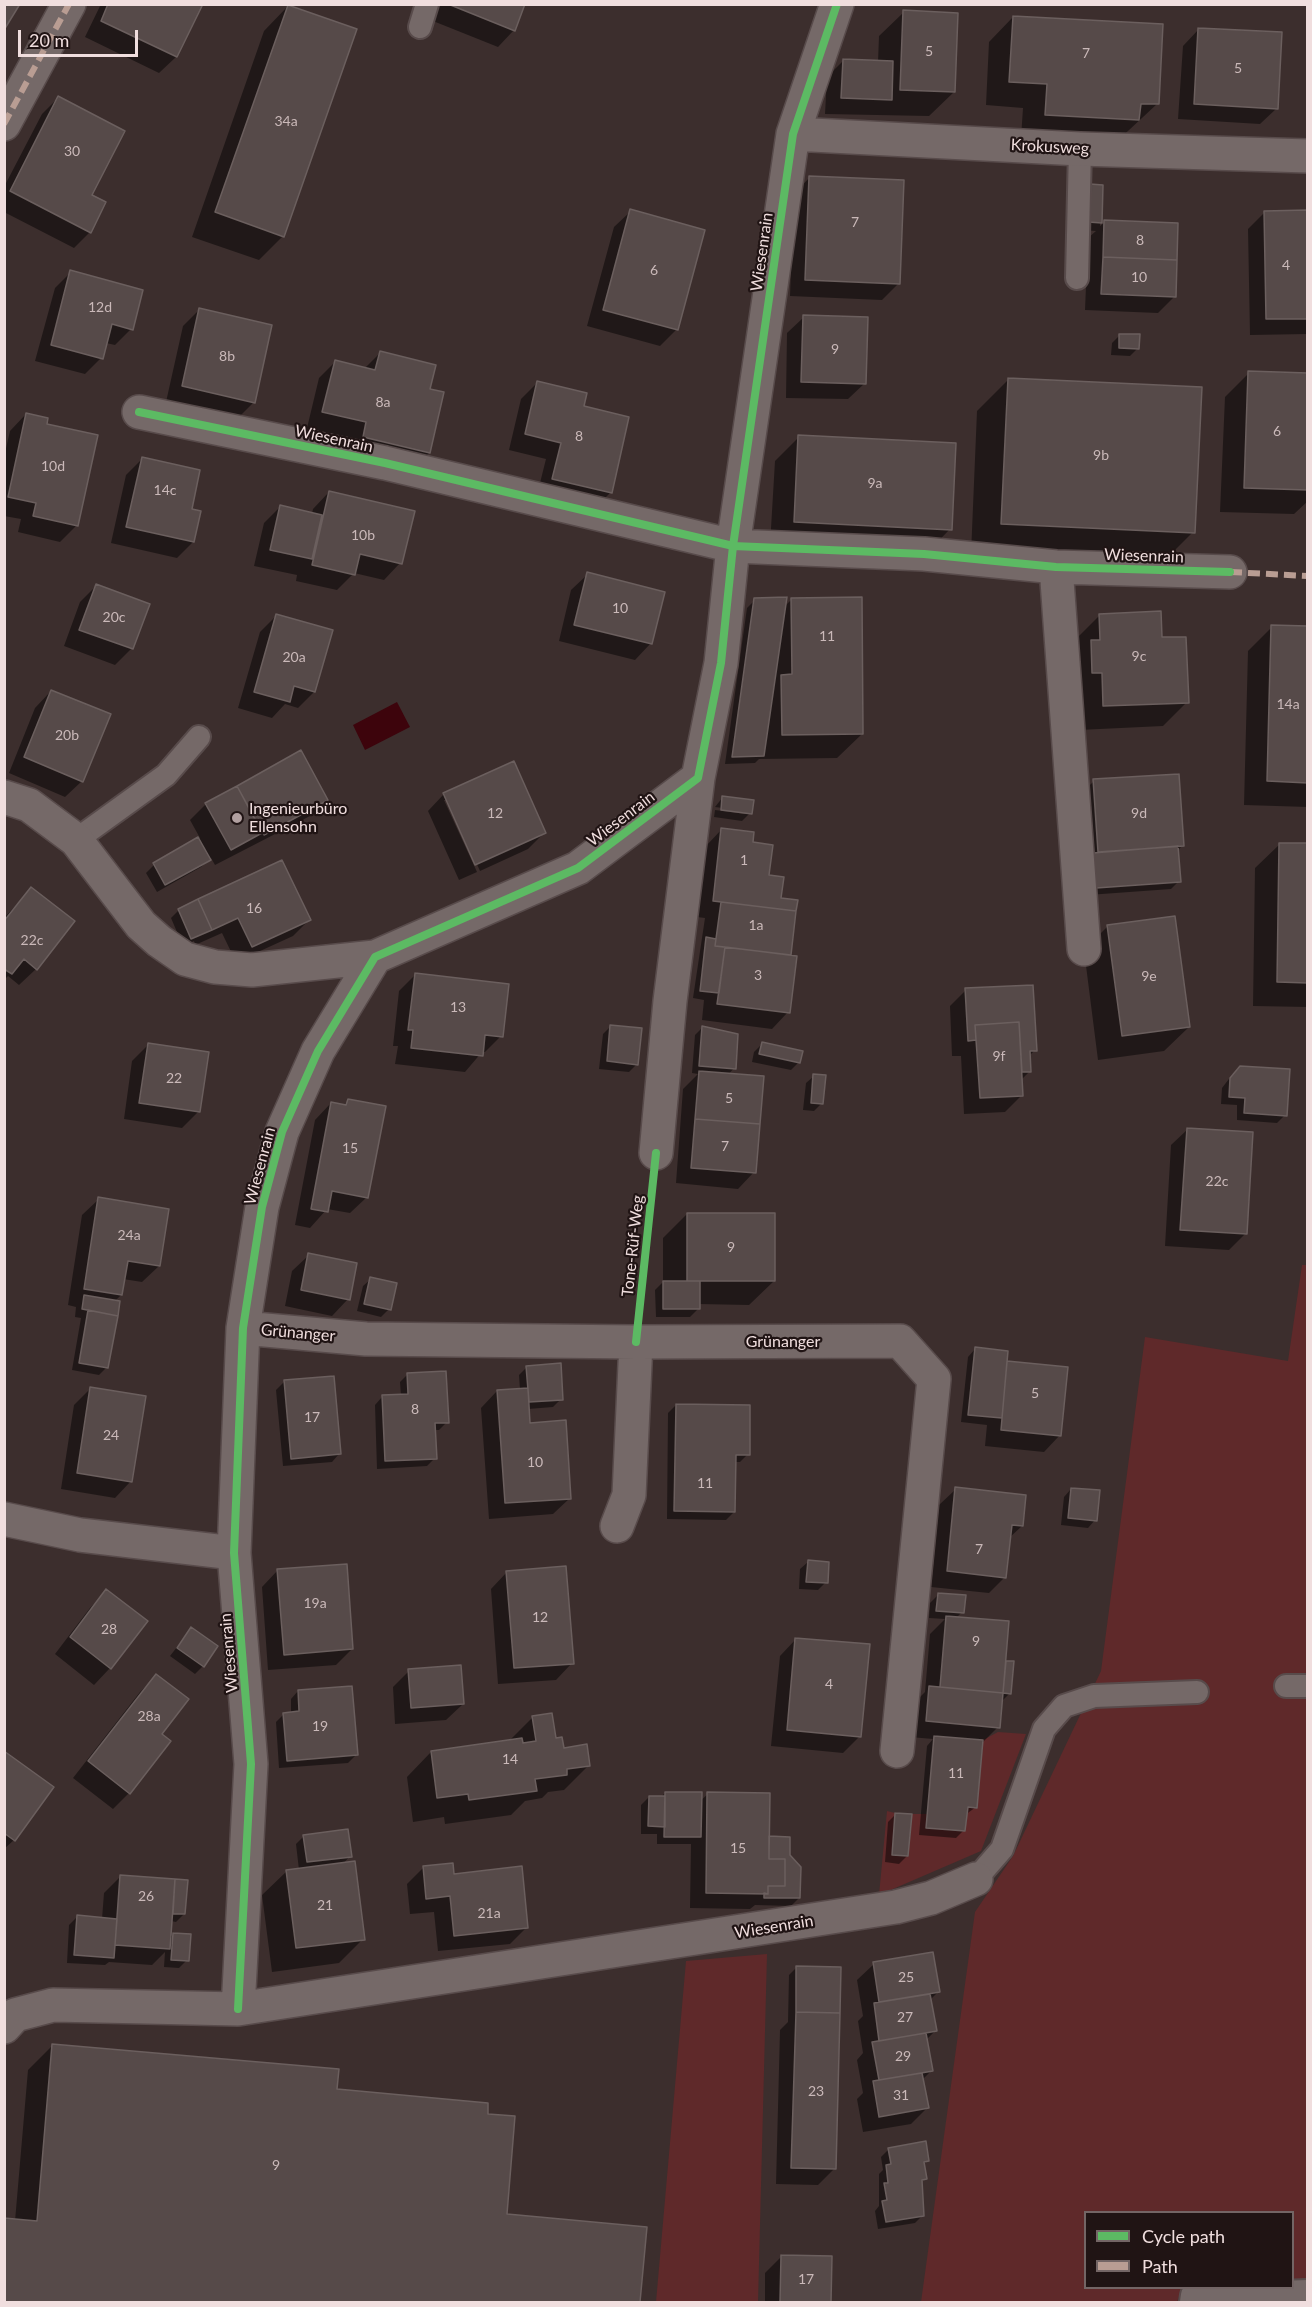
<!DOCTYPE html>
<meta charset="utf-8">
<style>
body{margin:0}
#map{position:relative;width:1312px;height:2307px;overflow:hidden;background:#3c2e2d;font-family:Lato,sans-serif}
canvas{display:block}
.frame{position:absolute;inset:0;border:6px solid #f0dede;pointer-events:none}
.legend{position:absolute;left:1084px;top:2211px;width:210px;height:78px;box-sizing:border-box;background:#201414;border:2px solid #736565;margin:0;padding:8px 10px;list-style:none;font-size:18px;color:#f0dede}
.legend li{display:flex;align-items:center;gap:12px;height:30px}
.legend b{width:30px;border:2px solid #736565}
.scale{position:absolute;left:18px;top:30px;width:120px;height:27px;box-sizing:border-box;border:3px solid #f0dede;border-top:0;padding-left:8px;font-size:18px;line-height:21px;white-space:nowrap;color:#f0dede;-webkit-text-stroke:4px #201414;paint-order:stroke}
</style>
<div id="map">
<canvas width="1312" height="2307"></canvas>
<div class="frame"></div>
<ul class="legend">
<li><b style="height:8px;background:#5cba63"></b>Cycle path</li>
<li><b style="height:8px;background:#b99d93"></b>Path</li>
</ul>
<div class="scale">20 m</div>
</div>
<script>
const g = document.querySelector('canvas').getContext('2d');
g.lineJoin = 'round';
function fill(path, color) {
  g.fillStyle = color;
  g.fill(path, 'evenodd');
}
function shape(rows) {
  const path = new Path2D();
  for (const r of rows) {
    path.moveTo(r[0], r[1]);
    for (let i = 2; i < r.length; i += 2) path.lineTo(r[i], r[i + 1]);
  }
  return path;
}
function strokePath(path, color, width, dash) {
  g.strokeStyle = color;
  g.lineWidth = width;
  g.lineCap = dash ? 'butt' : 'round';
  g.setLineDash(dash || []);
  g.stroke(path);
}
function label(font, color, halo, rows, align = 'center') {
  g.font = font + ' Lato,sans-serif';
  g.lineWidth = 4.5;
  g.setLineDash([]);
  g.textBaseline = 'middle';
  g.strokeStyle = halo;
  g.fillStyle = color;
  for (const [text, x, y, turn = 0] of rows) {
    g.save();
    g.translate(x, y);
    g.rotate((+turn || 0) * Math.PI / 180);
    g.textAlign = isNaN(turn) ? turn : align;
    if (halo) g.strokeText(text, 0, 0);
    g.fillText(text, 0, 0);
    g.restore();
  }
}
fill(shape([
 [1302,1265,1307,1265,1307,2279,1293,2279,1292,2212,1086,2212,1086,2288,1182,2288,1177,2302,921,2302,975,1912,1013,1856,1101,1671,1145,1337,1288,1361],
 [998,1732,1026,1734,981,1851,879,1895,887,1811,895,1813,892,1855,908,1856,912,1814,928,1814,927,1828,965,1831,968,1807,977,1807,983,1740],
 [767,1954,758,2302,656,2302,686,1961]
]), '#5f292a');
fill(shape([
 [397,702,410,727,365,750,353,725]
]), '#3d040c');
fill(shape([
 [101,4,201,4,176,57,159,73,85,37],
 [439,4,524,4,514,30,498,47,433,21],
 [288,6,283,236,259,260,192,237,264,31],
 [904,12,954,92,929,116,825,114,827,77,843,61,878,62,879,36],
 [1013,17,1157,104,1114,144,1021,138,1023,108,986,105,989,42],
 [1199,29,1277,108,1260,124,1178,119,1183,46],
 [58,98,90,196,90,232,74,248,4,212,4,187,42,114],
 [810,177,899,283,882,300,790,296,794,194],
 [1101,186,1100,226,1105,222,1174,297,1158,313,1085,310,1088,238,1096,231,1081,230],
 [631,211,703,231,676,330,660,346,587,326,614,227],
 [1308,212,1308,334,1250,335,1248,229,1264,213],
 [71,272,131,329,115,345,106,343,101,358,85,374,35,361,55,288],
 [199,310,254,402,237,419,166,402,183,326],
 [804,317,865,383,848,399,786,398,787,333],
 [1120,335,1138,348,1130,356,1111,355,1112,343],
 [380,353,428,390,429,453,413,469,347,453,351,438,307,428,319,378,335,362,364,369],
 [1249,373,1308,375,1308,501,1294,514,1220,512,1225,397],
 [1008,380,1193,532,1162,563,971,554,977,411],
 [537,383,582,407,611,492,594,509,537,495,546,459,509,450,521,399],
 [26,414,45,425,77,525,60,542,18,532,21,519,4,516,4,457,10,431],
 [799,437,950,529,926,554,770,545,775,461],
 [142,459,190,510,193,542,177,558,111,543,126,475],
 [329,492,400,563,384,580,354,573,337,590,296,581,297,575,254,566,264,523,280,507,312,514,313,509],
 [588,574,651,643,635,660,559,641,571,590],
 [96,586,132,648,115,665,64,646,80,602],
 [755,600,784,607,791,600,862,734,837,758,759,759,755,763,725,764,747,608],
 [1100,615,1161,639,1187,702,1163,726,1079,730,1076,639],
 [276,616,314,692,298,708,285,704,272,718,238,708,260,632],
 [1272,627,1308,628,1308,807,1244,805,1248,651],
 [51,691,82,781,65,797,9,773,35,708],
 [300,752,326,800,310,816,215,865,211,858,201,867,157,892,146,873,154,865,200,838,190,820,206,804],
 [1094,781,1182,846,1177,851,1179,881,1171,889,1088,895,1078,797],
 [444,794,544,833,528,849,480,871,448,800,444,800,477,872,459,880,428,811],
 [723,797,750,813,742,821,714,817,715,810,746,814,746,811,715,807],
 [722,829,752,843,780,899,796,901,789,957,788,1012,772,1029,702,1020,704,1000,693,998,705,918,697,917,706,846],
 [1280,844,1308,845,1308,1007,1253,1006,1255,868],
 [31,889,36,969,19,985,8,976,4,980,4,918],
 [179,910,309,920,293,936,236,962,222,933,195,945,194,941,183,946,171,918],
 [1108,926,1189,1027,1164,1051,1098,1060,1084,950],
 [415,975,501,1036,485,1052,482,1052,465,1072,395,1064,398,1046,393,1046,399,991],
 [1032,986,1035,1050,1029,1056,1030,1071,1021,1080,1022,1095,1005,1112,964,1114,961,1056,952,1056,950,1006,966,990],
 [611,1026,637,1064,629,1072,599,1069,603,1034],
 [703,1027,734,1068,728,1075,754,1172,738,1189,676,1183,683,1089,698,1074,692,1073,695,1035],
 [149,1044,199,1111,182,1128,124,1119,132,1061],
 [762,1044,799,1062,791,1070,752,1062,754,1052],
 [1232,1075,1285,1115,1277,1123,1237,1120,1237,1105,1221,1104,1222,1088],
 [814,1076,822,1103,814,1111,803,1110,806,1083],
 [348,1101,367,1197,350,1213,327,1209,310,1228,295,1225,315,1120,331,1103,343,1106],
 [1188,1129,1245,1234,1229,1250,1165,1246,1171,1145],
 [99,1199,159,1266,142,1282,123,1279,121,1295,114,1302,107,1367,99,1375,72,1370,81,1318,75,1317,76,1307,68,1305,82,1215],
 [687,1214,774,1281,749,1305,698,1304,698,1309,690,1317,656,1317,655,1290,663,1282,663,1238],
 [309,1255,348,1299,332,1316,285,1306,292,1271],
 [371,1279,389,1309,381,1317,357,1311,363,1286],
 [975,1349,1005,1366,1060,1435,1044,1452,985,1446,987,1425,961,1422,968,1357],
 [527,1367,561,1399,553,1407,528,1409,529,1424,570,1498,553,1514,489,1519,481,1408,497,1391,520,1390,519,1375],
 [408,1374,447,1422,439,1430,434,1430,435,1458,427,1466,377,1469,375,1405,382,1397,401,1396,400,1382],
 [284,1382,339,1454,332,1462,283,1466,276,1390],
 [90,1389,131,1481,115,1498,61,1489,74,1405],
 [676,1405,748,1454,740,1462,735,1462,734,1512,726,1520,667,1519,668,1413],
 [956,1489,1022,1526,1009,1538,1005,1577,989,1593,931,1587,939,1505],
 [1071,1489,1095,1520,1088,1528,1061,1525,1064,1497],
 [808,1562,826,1582,818,1590,799,1589,800,1569],
 [278,1570,352,1649,336,1665,268,1670,262,1587],
 [507,1572,572,1663,556,1680,498,1684,491,1589],
 [107,1591,146,1621,110,1668,94,1685,55,1654,90,1608],
 [938,1595,962,1612,956,1618,1004,1665,1006,1662,1010,1693,1002,1701,998,1727,981,1744,976,1807,965,1815,964,1830,956,1838,919,1835,927,1746,933,1739,910,1737,913,1704,925,1692,930,1634,945,1619,929,1618,930,1603],
 [191,1629,203,1666,195,1674,170,1656],
 [796,1639,859,1737,843,1753,771,1746,780,1656],
 [409,1671,463,1704,446,1720,395,1724,393,1687],
 [156,1676,159,1734,129,1793,113,1809,73,1778,140,1692],
 [298,1691,356,1755,348,1763,279,1768,276,1722,284,1714,291,1713,291,1699],
 [533,1717,563,1749,588,1766,564,1790,548,1792,542,1798,525,1801,511,1815,445,1824,444,1817,413,1822,407,1777,431,1752,509,1741],
 [4,1753,14,1840,4,1849],
 [665,1793,700,1801,708,1794,789,1856,799,1898,791,1906,755,1905,750,1909,690,1908,691,1844,657,1844,657,1834,641,1834,641,1805,649,1797,661,1797],
 [896,1814,907,1856,899,1864,885,1862,888,1822],
 [304,1836,350,1856,342,1865,363,1939,339,1963,272,1972,262,1895,287,1871,299,1870,296,1844],
 [423,1868,527,1927,510,1944,438,1951,434,1912,410,1914,407,1884],
 [121,1876,186,1881,184,1914,176,1922,171,1921,169,1938,173,1934,187,1960,179,1968,164,1967,165,1952,152,1965,109,1962,105,1965,67,1963,69,1925,77,1917,102,1919,104,1893],
 [874,1964,938,1992,930,2000,935,2031,926,2040,931,2071,922,2080,927,2108,911,2124,863,2132,857,2099,863,2093,857,2060,863,2053,858,2021,863,2016,857,1980],
 [797,1967,835,2168,818,2185,776,2184,780,2030,788,2022,789,1975],
 [53,2045,486,2115,505,2216,645,2228,638,2302,4,2302,4,2220,15,2221,28,2070],
 [889,2149,928,2160,923,2165,925,2178,921,2183,923,2215,915,2223,878,2229,875,2211,879,2206,879,2174,883,2170,881,2157],
 [782,2256,830,2258,829,2302,765,2302,765,2273]
]), '#0007');
const building = shape([
 [4,4,20,4,4,30,4,4],
 [108,4,203,4,177,57,101,21,108,4],
 [448,4,525,4,515,31,448,4],
 [288,5,357,29,284,237,215,212,288,5],
 [903,10,958,13,955,92,900,90,903,10],
 [1013,16,1163,24,1159,104,1141,104,1139,120,1045,115,1047,84,1009,82,1013,16],
 [1198,28,1282,32,1278,109,1194,104,1198,28],
 [843,59,893,61,892,100,841,98,843,59],
 [58,96,125,131,92,195,106,202,91,233,10,191,58,96],
 [809,176,904,180,900,284,805,280,809,176],
 [1090,184,1103,185,1102,223,1088,222,1090,184],
 [630,209,705,230,678,330,603,310,630,209],
 [1308,210,1308,319,1266,319,1264,211,1308,210],
 [1104,220,1178,223,1177,260,1103,257,1104,220],
 [1103,257,1177,260,1176,297,1101,294,1103,257],
 [70,270,143,290,133,330,112,324,103,359,51,345,70,270],
 [199,308,272,325,255,403,182,386,199,308],
 [803,315,868,317,866,384,801,382,803,315],
 [1119,334,1140,334,1139,349,1119,348,1119,334],
 [380,351,436,365,430,389,444,392,430,453,363,437,366,422,322,412,335,360,375,370,380,351],
 [1248,371,1308,373,1308,490,1244,488,1248,371],
 [1008,378,1202,387,1195,533,1001,524,1008,378],
 [537,381,587,393,584,406,629,417,612,493,552,479,561,443,525,434,537,381],
 [26,413,48,418,47,424,98,435,78,526,33,516,36,503,8,497,26,413],
 [798,435,956,443,952,530,794,522,798,435],
 [142,457,200,470,192,509,201,511,194,542,126,527,142,457],
 [329,491,415,511,402,564,360,554,355,575,312,565,329,491],
 [280,505,322,515,312,559,270,550,280,505],
 [587,572,665,592,652,644,574,625,587,572],
 [96,584,150,604,133,649,79,630,96,584],
 [787,597,764,756,732,757,754,598,787,597],
 [862,597,863,734,782,735,781,675,792,674,791,598,862,597],
 [1161,611,1162,637,1186,637,1189,703,1103,706,1102,673,1092,673,1091,640,1100,640,1099,614,1161,611],
 [276,614,333,630,315,692,294,686,290,702,254,692,276,614],
 [1271,625,1308,626,1308,783,1267,781,1271,625],
 [51,690,111,714,83,782,24,757,51,690],
 [301,750,328,800,264,835,237,786,301,750],
 [514,761,546,833,475,865,443,793,514,761],
 [1179,774,1184,846,1098,852,1093,779,1179,774],
 [237,786,262,833,231,850,205,803,237,786],
 [722,796,754,800,752,814,721,810,722,796],
 [721,828,754,832,753,842,773,845,769,875,784,877,781,898,798,900,796,911,713,901,721,828],
 [198,837,211,860,165,885,153,863,198,837],
 [1279,843,1308,843,1308,983,1277,982,1279,843],
 [1178,846,1181,882,1096,888,1093,853,1178,846],
 [282,860,311,920,252,947,238,918,212,930,198,899,282,860],
 [31,887,75,921,37,970,24,959,12,974,4,969,4,921,31,887],
 [198,899,212,930,191,939,178,909,198,899],
 [721,902,796,911,791,955,715,946,721,902],
 [1175,916,1190,1027,1122,1036,1107,925,1175,916],
 [706,937,716,939,715,946,725,947,719,993,700,991,706,937],
 [725,947,797,956,790,1013,717,1004,725,947],
 [415,973,509,984,503,1037,485,1035,483,1056,411,1048,413,1030,408,1030,415,973],
 [1033,985,1037,1051,1030,1051,1031,1072,1022,1072,1019,1022,975,1025,976,1040,968,1041,965,988,1033,985],
 [1019,1022,1023,1096,980,1098,975,1025,1019,1022],
 [610,1025,642,1028,638,1065,607,1061,610,1025],
 [702,1026,738,1034,736,1069,699,1066,702,1026],
 [762,1042,803,1051,800,1063,759,1054,762,1042],
 [148,1043,209,1052,200,1112,139,1103,148,1043],
 [1240,1066,1290,1069,1287,1116,1244,1113,1245,1098,1229,1097,1230,1078,1240,1066],
 [699,1071,764,1076,760,1124,695,1119,699,1071],
 [813,1074,826,1075,823,1104,811,1103,813,1074],
 [348,1099,386,1106,368,1198,332,1191,328,1212,311,1209,331,1102,346,1105,348,1099],
 [695,1119,760,1124,756,1173,691,1168,695,1119],
 [1187,1128,1253,1132,1247,1234,1180,1230,1187,1128],
 [98,1197,169,1209,160,1266,128,1261,122,1295,84,1289,98,1197],
 [687,1213,775,1213,775,1281,687,1281,687,1213],
 [308,1253,357,1263,350,1300,301,1290,308,1253],
 [370,1277,397,1283,391,1310,364,1304,370,1277],
 [663,1281,700,1281,700,1309,663,1309,663,1281],
 [84,1295,120,1301,118,1316,82,1309,84,1295],
 [88,1310,118,1316,108,1368,79,1363,88,1310],
 [975,1347,1008,1351,1002,1418,968,1415,975,1347],
 [1007,1361,1068,1367,1061,1436,1001,1430,1007,1361],
 [561,1363,563,1400,529,1402,526,1366,561,1363],
 [446,1371,449,1423,435,1423,437,1459,385,1461,382,1395,408,1394,407,1373,446,1371],
 [334,1376,341,1454,291,1459,284,1380,334,1376],
 [90,1387,146,1396,132,1482,77,1473,90,1387],
 [528,1388,530,1423,566,1420,571,1499,505,1503,497,1390,528,1388],
 [676,1404,750,1405,750,1455,736,1455,735,1512,674,1511,676,1404],
 [955,1487,1026,1495,1023,1526,1012,1525,1006,1578,947,1571,955,1487],
 [1071,1488,1100,1490,1097,1521,1068,1518,1071,1488],
 [808,1560,829,1562,828,1583,806,1582,808,1560],
 [347,1564,353,1649,284,1655,277,1569,347,1564],
 [566,1566,574,1664,514,1668,506,1571,566,1566],
 [106,1589,148,1621,111,1669,70,1637,106,1589],
 [938,1593,966,1595,964,1613,936,1611,938,1593],
 [946,1616,1009,1621,1003,1693,940,1687,946,1616],
 [191,1627,218,1646,204,1667,177,1648,191,1627],
 [795,1638,870,1644,861,1737,787,1730,795,1638],
 [1006,1661,1014,1661,1011,1694,1003,1693,1006,1661],
 [461,1665,464,1704,411,1708,408,1669,461,1665],
 [156,1674,189,1699,162,1734,171,1741,130,1794,88,1761,156,1674],
 [352,1686,358,1755,287,1761,283,1713,299,1711,298,1690,352,1686],
 [929,1686,1003,1693,1000,1728,926,1721,929,1686],
 [552,1713,556,1738,562,1737,564,1748,587,1744,590,1766,567,1769,567,1775,535,1779,537,1791,469,1800,468,1794,437,1798,431,1751,522,1738,523,1743,536,1741,532,1716,552,1713],
 [934,1736,983,1740,977,1808,968,1807,965,1831,926,1828,934,1736],
 [4,1751,54,1787,15,1841,4,1833,4,1751],
 [665,1792,702,1792,701,1837,664,1837,665,1792],
 [707,1792,770,1793,769,1859,785,1859,785,1886,768,1886,768,1894,706,1893,707,1792],
 [649,1796,665,1796,665,1827,648,1826,649,1796],
 [895,1813,912,1814,908,1856,892,1855,895,1813],
 [348,1829,352,1857,307,1862,303,1835,348,1829],
 [769,1836,790,1837,790,1855,801,1867,800,1898,764,1898,764,1893,768,1894,768,1886,785,1886,785,1859,769,1859,769,1836],
 [355,1861,365,1940,296,1948,286,1870,355,1861],
 [453,1863,454,1874,522,1866,528,1928,454,1936,450,1896,426,1899,423,1866,453,1863],
 [120,1875,175,1879,170,1949,115,1945,120,1875],
 [175,1879,188,1880,185,1914,173,1914,175,1879],
 [77,1915,117,1919,114,1958,74,1955,77,1915],
 [173,1933,191,1934,189,1961,171,1960,173,1933],
 [933,1952,940,1992,879,2002,873,1962,933,1952],
 [796,1966,841,1967,840,2013,796,2012,796,1966],
 [930,1994,937,2031,879,2041,874,2003,930,1994],
 [796,2012,840,2013,836,2169,791,2168,796,2012],
 [926,2033,933,2071,879,2080,872,2042,926,2033],
 [52,2044,339,2069,337,2089,488,2103,488,2114,515,2116,507,2214,647,2227,640,2302,4,2302,4,2218,37,2221,52,2044],
 [922,2073,929,2108,879,2117,873,2081,922,2073],
 [926,2141,929,2161,924,2162,927,2179,922,2180,924,2216,886,2222,882,2201,887,2200,884,2183,888,2183,886,2165,891,2164,888,2148,926,2141],
 [781,2255,832,2256,831,2302,780,2302,781,2255]
]);
fill(building, '#564a49');
strokePath(building, '#6b5f5e', 1.5);
const lane = shape([
 [420,27,427,4],
 [1077,278,1080,149],
 [76,840,166,775,199,737],
 [1286,1686,1308,1686],
 [976,1879,1002,1849,1044,1729,1064,1706,1094,1696,1197,1692],
 [1191,2302,1192,2295,1308,2291]
]);
const street = shape([
 [4,124,69,4],
 [793,134,1080,149,1308,156],
 [139,412,385,463,733,546,924,554,1056,567,1230,572],
 [1056,567,1084,949],
 [4,797,29,805,76,840,141,925,159,941,185,959,215,967,252,970,375,957],
 [656,1153,670,1001,698,778],
 [243,1328,366,1339,636,1342,900,1341,934,1379,897,1751],
 [4,1519,80,1535,234,1553],
 [617,1526,629,1495,636,1342],
 [238,2009,251,1764,234,1553,243,1328,262,1207,282,1132,318,1051,375,957,578,868,698,778,721,663,733,546,793,134,837,4],
 [4,2027,15,2015,53,2005,238,2009,896,1907,931,1898,976,1879]
]);
strokePath(lane, '#584b4b', 26);
strokePath(street, '#584b4b', 36);
strokePath(lane, '#756968', 22);
strokePath(street, '#756968', 33);
strokePath(shape([
 [4,124,69,4],
 [1230,572,1308,576]
]), '#b99d93', 6, [12, 6]);
strokePath(shape([
 [139,412,385,463,733,546,924,554,1056,567,1230,572],
 [636,1342,656,1153],
 [238,2009,251,1764,234,1553,243,1328,262,1207,282,1132,318,1051,375,957,578,868,698,778,721,663,733,546,793,134,837,4]
]), '#5cba63', 8);
for (const [x, y, r, color] of [
 [237,818,6,"#b1a0a0"]
]) {
  const dot = new Path2D();
  dot.arc(x, y, r, 0, 2 * Math.PI);
  g.fillStyle = color;
  g.fill(dot);
  strokePath(dot, '#201414', 2);
}
label('14px', '#cab9b9', null, [
 ["5",929,51],
 ["7",1086,53],
 ["5",1238,68],
 ["34a",286,121],
 ["30",72,151],
 ["7",855,222],
 ["8",1140,240],
 ["4",1286,265],
 ["6",654,270],
 ["10",1139,277],
 ["12d",100,307],
 ["9",835,349],
 ["8b",227,356],
 ["8a",383,402],
 ["6",1277,431],
 ["8",579,436],
 ["9b",1101,455],
 ["10d",53,466],
 ["9a",875,483],
 ["14c",165,490],
 ["10b",363,535],
 ["10",620,608],
 ["20c",114,617],
 ["11",827,636],
 ["9c",1139,656],
 ["20a",294,657],
 ["14a",1288,704],
 ["20b",67,735],
 ["12",495,813],
 ["9d",1139,813],
 ["1",744,860],
 ["16",254,908],
 ["1a",756,925],
 ["22c",32,940],
 ["3",758,975],
 ["9e",1149,976],
 ["13",458,1007],
 ["9f",999,1056],
 ["22",174,1078],
 ["5",729,1098],
 ["7",725,1146],
 ["15",350,1148],
 ["22c",1217,1181],
 ["24a",129,1235],
 ["9",731,1247],
 ["5",1035,1393],
 ["8",415,1409],
 ["17",312,1417],
 ["24",111,1435],
 ["10",535,1462],
 ["11",705,1483],
 ["7",979,1549],
 ["19a",315,1603],
 ["12",540,1617],
 ["28",109,1629],
 ["9",976,1641],
 ["4",829,1684],
 ["28a",149,1716],
 ["19",320,1726],
 ["14",510,1759],
 ["11",956,1773],
 ["15",738,1848],
 ["26",146,1896],
 ["21",325,1905],
 ["21a",489,1913],
 ["25",906,1977],
 ["27",905,2017],
 ["29",903,2056],
 ["23",816,2091],
 ["31",901,2095],
 ["9",276,2165],
 ["17",806,2279]
]);
label('16px', '#f0dede', '#201414', [
 ["Krokusweg",1050,147,3],
 ["Wiesenrain",762,252,-82],
 ["Wiesenrain",334,439,12],
 ["Wiesenrain",1144,556,2],
 ["Wiesenrain",621,819,-37],
 ["Wiesenrain",260,1166,-75],
 ["Tone-Rüf-Weg",633,1246,-84],
 ["Grünanger",298,1333,5],
 ["Grünanger",783,1342],
 ["Wiesenrain",229,1653,-95],
 ["Wiesenrain",774,1927,-9]
]);
label('16px', '#f0dede', '#201414', [
 ["Ingenieurbüro",249,809],
 ["Ellensohn",249,827]
], 'left');
</script>
